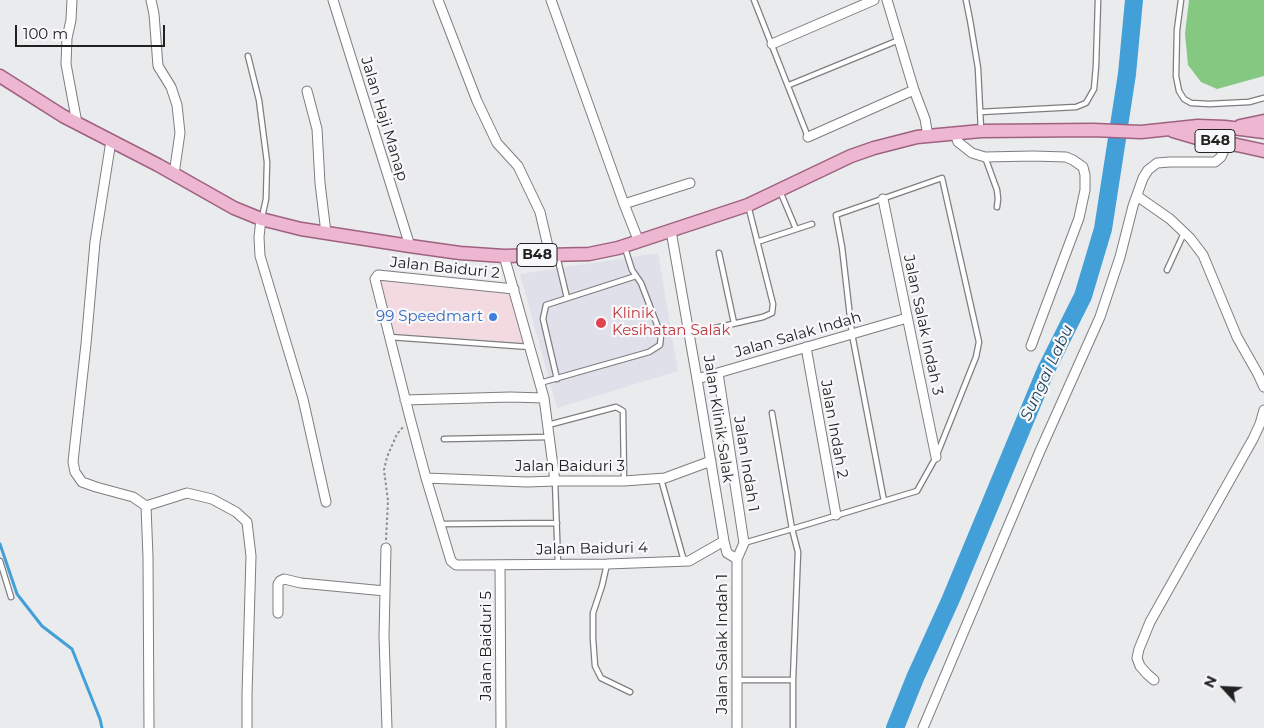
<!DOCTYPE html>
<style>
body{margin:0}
#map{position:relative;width:1264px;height:728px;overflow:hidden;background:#eaebed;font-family:Montserrat,sans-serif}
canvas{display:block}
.north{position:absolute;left:1199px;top:663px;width:50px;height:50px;-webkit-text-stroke:4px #f8f8fb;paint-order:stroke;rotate:295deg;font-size:14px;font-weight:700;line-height:20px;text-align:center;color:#212122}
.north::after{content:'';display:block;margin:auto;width:18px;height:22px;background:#212122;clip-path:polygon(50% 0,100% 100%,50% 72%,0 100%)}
.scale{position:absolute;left:15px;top:25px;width:150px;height:22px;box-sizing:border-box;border:2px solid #212122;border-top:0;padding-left:6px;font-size:15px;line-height:18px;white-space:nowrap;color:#212122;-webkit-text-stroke:4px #f8f8fb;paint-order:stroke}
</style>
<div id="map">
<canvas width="1264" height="728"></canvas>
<div class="north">N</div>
<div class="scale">100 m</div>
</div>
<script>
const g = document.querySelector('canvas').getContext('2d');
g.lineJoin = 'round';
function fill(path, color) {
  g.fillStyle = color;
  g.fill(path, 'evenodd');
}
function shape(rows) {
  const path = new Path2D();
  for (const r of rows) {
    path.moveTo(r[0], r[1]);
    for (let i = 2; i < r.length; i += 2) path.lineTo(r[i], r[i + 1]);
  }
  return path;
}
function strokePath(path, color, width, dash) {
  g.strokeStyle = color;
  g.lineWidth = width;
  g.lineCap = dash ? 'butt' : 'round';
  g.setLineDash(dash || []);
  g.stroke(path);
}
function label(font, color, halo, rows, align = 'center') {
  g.font = font + ' Montserrat,sans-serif';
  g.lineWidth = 4.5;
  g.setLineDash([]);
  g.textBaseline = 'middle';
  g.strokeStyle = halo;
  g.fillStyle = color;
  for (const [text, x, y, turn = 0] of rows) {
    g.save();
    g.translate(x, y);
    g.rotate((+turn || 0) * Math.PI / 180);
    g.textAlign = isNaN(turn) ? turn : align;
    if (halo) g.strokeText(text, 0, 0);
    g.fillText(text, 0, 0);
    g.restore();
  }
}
fill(shape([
 [380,279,510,293,526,344,393,334]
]), '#f3d9e0');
fill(shape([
 [658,253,678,371,557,408,520,274]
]), '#e0e0eb');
fill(shape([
 [1189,0,1264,0,1264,76,1217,89,1201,82,1188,65,1185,34]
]), '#84c882');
strokePath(shape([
 [0,544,17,594,42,626,72,649,100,719,102,728]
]), '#429fd7', 3);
strokePath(shape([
 [895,728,915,678,950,601,1046,370,1083,296,1103,229,1127,74,1134,0]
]), '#429fd7', 18);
const lane = shape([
 [754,0,808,137],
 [966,0,970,20,978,68,981,130],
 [1181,0,1177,30,1176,76,1179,91,1184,99,1191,103,1209,104,1249,102,1264,98],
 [248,56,259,100,267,162,266,199,262,217],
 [789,85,899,40],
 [980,112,1076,107,1086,103,1094,89,1096,66,1098,0],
 [985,157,997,190,998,199,997,207],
 [780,191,796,229],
 [757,242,812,224],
 [719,253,734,323],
 [557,256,567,298],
 [1167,270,1184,233],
 [689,334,763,317,772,313,773,304,748,205],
 [390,337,530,347],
 [557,379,543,319,546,305,636,276],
 [540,383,649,352,660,345,661,335,641,283,632,270,625,248],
 [772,413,792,529,798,552,793,680,793,728],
 [548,425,616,407,623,411,624,481],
 [444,439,549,437],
 [661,479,684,561],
 [555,481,558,564],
 [441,524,557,523],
 [744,543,792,529,917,491,936,457,976,357,979,342,942,178,836,215,842,247,852,334,884,501],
 [0,561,11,597],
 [607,564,602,586,593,613,593,639,595,666,601,678,630,692],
 [737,680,793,680]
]);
const street = shape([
 [72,0,71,20,67,38,66,64,77,123],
 [151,0,154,14,158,66,171,87,177,105,180,133,174,174],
 [333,0,410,246],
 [438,0,477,101,497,143,518,166,540,212,550,255],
 [551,0,624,204,639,242],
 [887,0,914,90,925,119,928,136],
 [772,44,874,0],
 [307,91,317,129,320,183,326,233],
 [955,133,958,142,972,153,985,157,1033,156,1066,157,1073,160,1083,167,1085,175,1085,190,1079,218,1031,346],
 [808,137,914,90],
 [111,141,95,242,86,344,73,462,75,472,82,482,96,487,133,497,146,506,148,557,149,728],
 [1137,196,1170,219,1190,238,1203,255,1237,337,1258,374,1264,387],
 [883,199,936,457],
 [624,204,690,183],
 [261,219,259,237,260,256,303,399,326,502],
 [671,231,697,379,724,541,727,553,737,559],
 [504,256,544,398,555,481],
 [514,289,378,275,375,279,410,418,426,478,451,561,456,565,463,565,607,564,689,561,724,541],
 [806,347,836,515],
 [718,373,744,543,737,559,737,728],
 [697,379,907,318],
 [405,400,510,397,544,398],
 [426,478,527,482,555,481,624,481,665,478,711,461],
 [146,506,187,493,212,499,236,512,247,522,251,556,247,695,247,728],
 [386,548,384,636,387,728],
 [500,565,501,728],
 [278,613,278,584,280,581,284,579,301,583,385,591],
 [1154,680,1147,674,1140,666,1137,658,1139,649,1150,622,1253,439,1260,424,1264,410],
 [923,728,1040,451,1100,317,1120,257,1133,206,1143,178,1148,170,1157,163,1170,162,1215,162,1221,157,1227,143]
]);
const primary = shape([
 [0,76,63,116,158,165,234,208,261,219,301,229,410,246,460,253,504,256,589,254,618,248,748,205,851,156,874,148,917,137,981,131,1093,130,1141,132,1198,126,1225,127,1264,132],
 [1240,126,1264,121],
 [1173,131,1197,138,1237,145,1264,151]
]);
strokePath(lane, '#7e7e80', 7);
strokePath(street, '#7e7e80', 11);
strokePath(primary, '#9e6280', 15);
strokePath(shape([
 [386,540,388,501,384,470,387,457,397,434,403,427]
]), '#8b8c8d', 2, [2.5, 2.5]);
strokePath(lane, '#fff', 4.5);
strokePath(street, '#fff', 9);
strokePath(primary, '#edb6d1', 12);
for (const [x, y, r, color] of [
 [493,317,5,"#3f7fe0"],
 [601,323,6,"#e0444e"]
]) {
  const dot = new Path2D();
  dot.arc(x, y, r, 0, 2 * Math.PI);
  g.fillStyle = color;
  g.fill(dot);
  strokePath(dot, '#f8f8fb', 2);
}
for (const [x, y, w] of [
 [1215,141,40],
 [537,255,40]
]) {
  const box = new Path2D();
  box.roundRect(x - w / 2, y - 11.5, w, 23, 4);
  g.fillStyle = '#f8f8fb';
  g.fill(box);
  strokePath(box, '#212122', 1);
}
label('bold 14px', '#212122', null, [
 ["B48",1215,141],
 ["B48",537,255]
]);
label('15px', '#212122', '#f8f8fb', [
 ["Jalan Haji Manap",384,119,73],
 ["Jalan Baiduri 2",445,268,6],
 ["Jalan Salak Indah 3",923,325,78],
 ["Jalan Salak Indah",798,335,-16],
 ["Jalan Klinik Salak",718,419,81],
 ["Jalan Indah 2",834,429,80],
 ["Jalan Indah 1",746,464,81],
 ["Jalan Baiduri 3",570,467],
 ["Jalan Baiduri 4",592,549,-1],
 ["Jalan Salak Indah 1",723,644,-90],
 ["Jalan Baiduri 5",487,646,-90]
]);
label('15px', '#be3a42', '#f8f8fb', [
 ["Klinik",612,314],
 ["Kesihatan Salak",612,331]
], 'left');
label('15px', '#366cbe', '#f8f8fb', [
 ["99 Speedmart",483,317]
], 'right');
label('italic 16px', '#173e56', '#f8f8fb', [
 ["Sungai Labu",1047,373,-65]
]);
</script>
